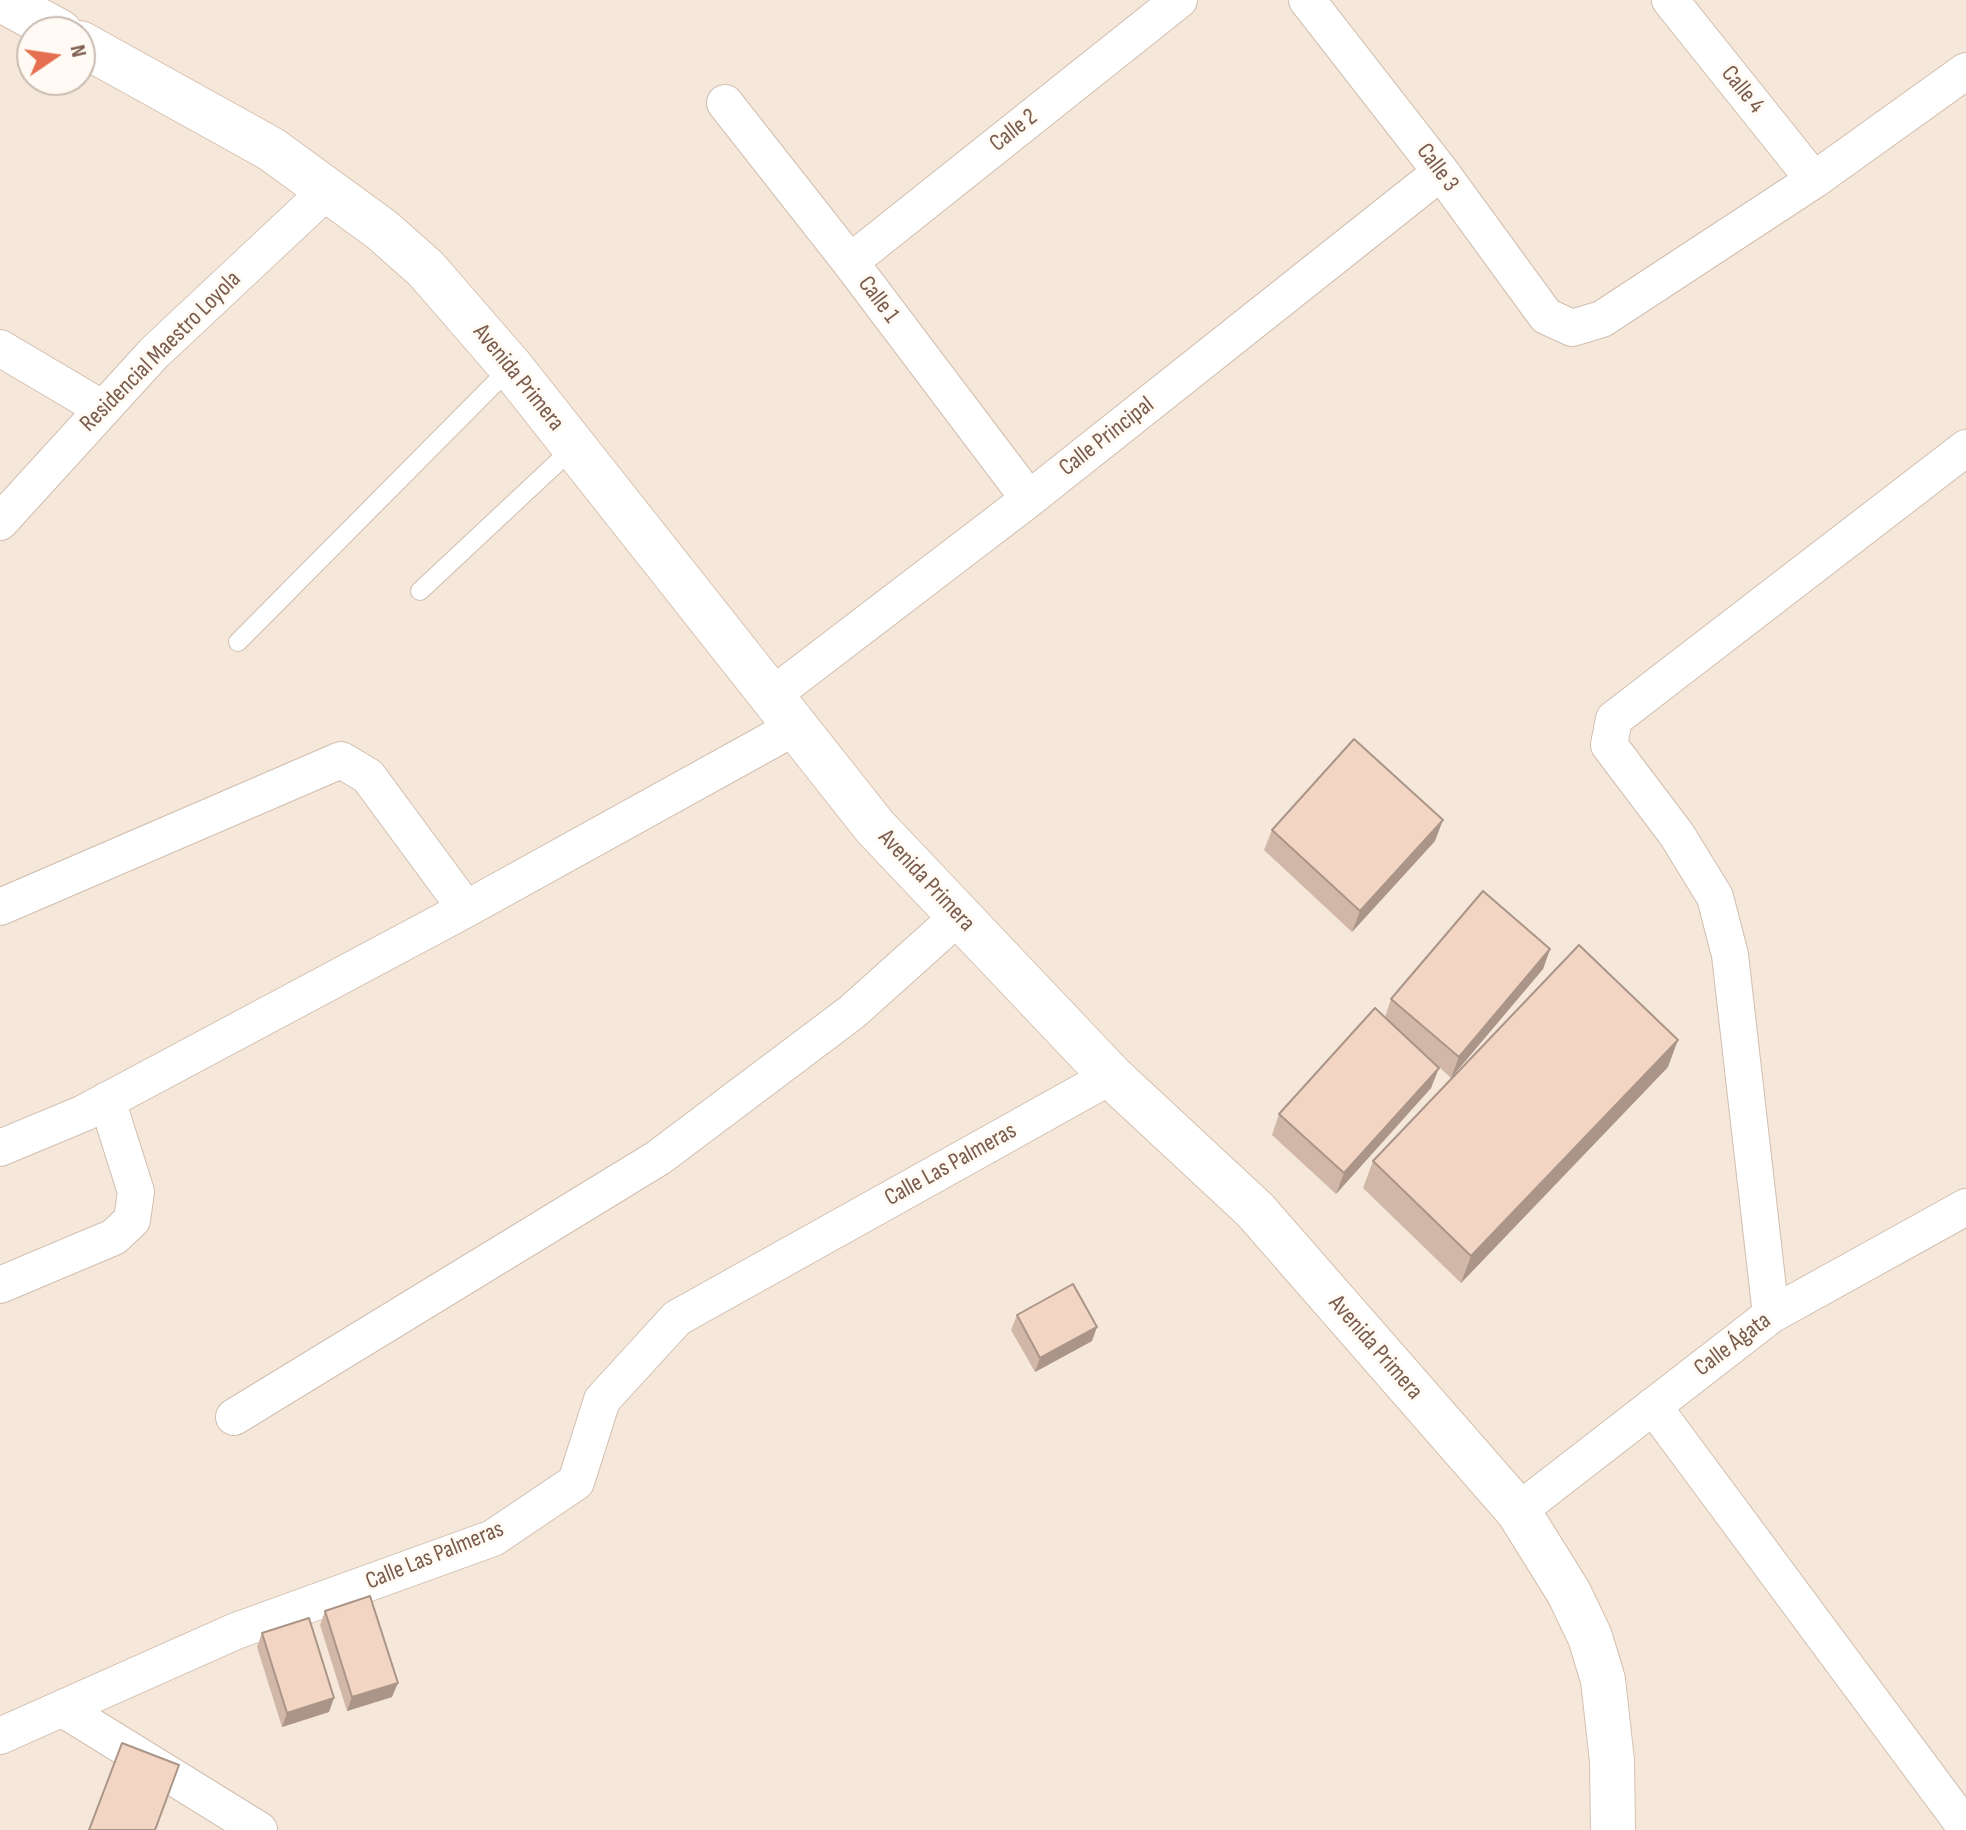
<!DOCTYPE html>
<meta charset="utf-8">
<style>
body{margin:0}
#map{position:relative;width:1966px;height:1830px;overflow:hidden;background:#fdf6ec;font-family:"Sofia Sans Condensed",sans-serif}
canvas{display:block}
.north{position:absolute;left:16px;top:16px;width:80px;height:80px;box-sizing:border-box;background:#fffaf3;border:2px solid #cabbb1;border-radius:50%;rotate:77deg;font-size:22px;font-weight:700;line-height:32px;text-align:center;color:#7a5c4d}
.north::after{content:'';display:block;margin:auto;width:28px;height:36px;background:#e76f51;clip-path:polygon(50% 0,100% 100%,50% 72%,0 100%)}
</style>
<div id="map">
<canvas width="1966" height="1830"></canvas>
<div class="north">N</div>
</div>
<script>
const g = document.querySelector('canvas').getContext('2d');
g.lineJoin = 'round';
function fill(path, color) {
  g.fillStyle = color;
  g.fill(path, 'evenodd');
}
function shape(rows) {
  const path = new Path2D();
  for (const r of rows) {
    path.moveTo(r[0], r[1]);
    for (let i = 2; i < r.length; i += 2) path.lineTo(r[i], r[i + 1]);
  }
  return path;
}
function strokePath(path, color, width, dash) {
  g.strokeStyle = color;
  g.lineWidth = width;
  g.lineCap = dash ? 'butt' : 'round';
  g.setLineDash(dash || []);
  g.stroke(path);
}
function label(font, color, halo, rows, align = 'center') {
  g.font = font + ' "Sofia Sans Condensed",sans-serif';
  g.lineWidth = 6;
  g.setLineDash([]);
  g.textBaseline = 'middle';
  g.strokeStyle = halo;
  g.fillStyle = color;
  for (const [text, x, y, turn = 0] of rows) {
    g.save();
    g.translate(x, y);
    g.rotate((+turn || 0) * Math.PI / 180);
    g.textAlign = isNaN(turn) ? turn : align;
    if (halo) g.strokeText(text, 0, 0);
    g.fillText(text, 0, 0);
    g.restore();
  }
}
fill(shape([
 [0,0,1966,0,1966,1830,0,1830],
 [32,32,80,32,80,80,32,80]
]), '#f5e8da');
const service = shape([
 [420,591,574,447],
 [238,642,511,367]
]);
const minor = shape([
 [1307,0,1441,172,1546,316,1572,328,1602,319,1814,180,1966,71],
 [1670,0,1814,180],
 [725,103,850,262,1029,499],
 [850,262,1179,0],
 [0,348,103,409],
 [0,522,154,353,329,189],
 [770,697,1029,499,1441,172],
 [0,907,341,760,368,776,466,909],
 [0,1148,84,1113,466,909,795,727],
 [0,1285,114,1237,132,1220,136,1192,107,1100],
 [1771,1315,1730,955,1715,897,1677,835,1609,745,1614,719,1966,448],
 [1653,1406,1966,1828],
 [234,1417,658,1158,852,1012,959,916],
 [1518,1511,1771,1315,1966,1207],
 [63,1709,259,1830],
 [0,1736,236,1631,493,1538,576,1482,602,1400,677,1318,1111,1076]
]);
const secondary = shape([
 [2,0,60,32],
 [80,43,271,149,382,230,426,269,511,367,875,827,1111,1076,1255,1210,1518,1511,1569,1593,1590,1637,1603,1680,1612,1761,1613,1830]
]);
strokePath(service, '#d1beb0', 20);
strokePath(minor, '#d1beb0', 38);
strokePath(secondary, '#d6c0b0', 46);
strokePath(service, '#fff', 18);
strokePath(minor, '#fff', 36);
strokePath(secondary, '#fff', 44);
fill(shape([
 [1272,830,1435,841,1352,932,1264,850],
 [1550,949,1543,969,1451,1078,1437,1065,1431,1088,1336,1194,1272,1135,1279,1114,1385,1017,1391,999],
 [1668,1067,1461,1283,1363,1188,1373,1161],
 [1017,1315,1092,1341,1035,1372,1011,1330],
 [325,1611,392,1697,347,1711,320,1625],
 [262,1633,329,1712,282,1727,257,1647]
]), '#d1b7a8');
fill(shape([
 [1443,820,1435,841,1352,932,1360,911],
 [1550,949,1543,969,1451,1078,1459,1057],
 [1678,1040,1668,1067,1461,1283,1471,1256],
 [1439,1068,1431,1088,1336,1194,1344,1173],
 [1097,1327,1092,1341,1035,1372,1040,1358],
 [398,1683,392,1697,347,1711,352,1697],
 [334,1698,329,1712,282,1727,287,1713]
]), '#aa9588');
const building = shape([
 [1354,739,1443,820,1360,911,1272,830,1354,739],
 [1483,891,1550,949,1459,1057,1391,999,1483,891],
 [1579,945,1678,1040,1471,1256,1373,1161,1579,945],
 [1375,1008,1439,1068,1344,1173,1279,1114,1375,1008],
 [1073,1284,1097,1327,1040,1358,1017,1315,1073,1284],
 [370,1596,398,1683,352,1697,325,1611,370,1596],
 [309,1618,334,1698,287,1713,262,1633,309,1618],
 [122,1743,179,1765,155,1830,89,1830,122,1743]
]);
fill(building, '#f3d5c3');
strokePath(building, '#aa9588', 2);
label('24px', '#7a5c4d', '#fffaf3', [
 ["Calle 4",1742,90,51],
 ["Calle 2",1014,131,-38],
 ["Calle 3",1437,168,53],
 ["Calle 1",878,300,53],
 ["Residencial Maestro Loyola",161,352,-45],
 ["Avenida Primera",518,378,51],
 ["Calle Principal",1107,437,-38],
 ["Avenida Primera",926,881,47],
 ["Calle Las Palmeras",951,1165,-29],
 ["Calle Ágata",1733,1345,-37],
 ["Avenida Primera",1375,1348,49],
 ["Calle Las Palmeras",435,1556,-22]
]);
</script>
